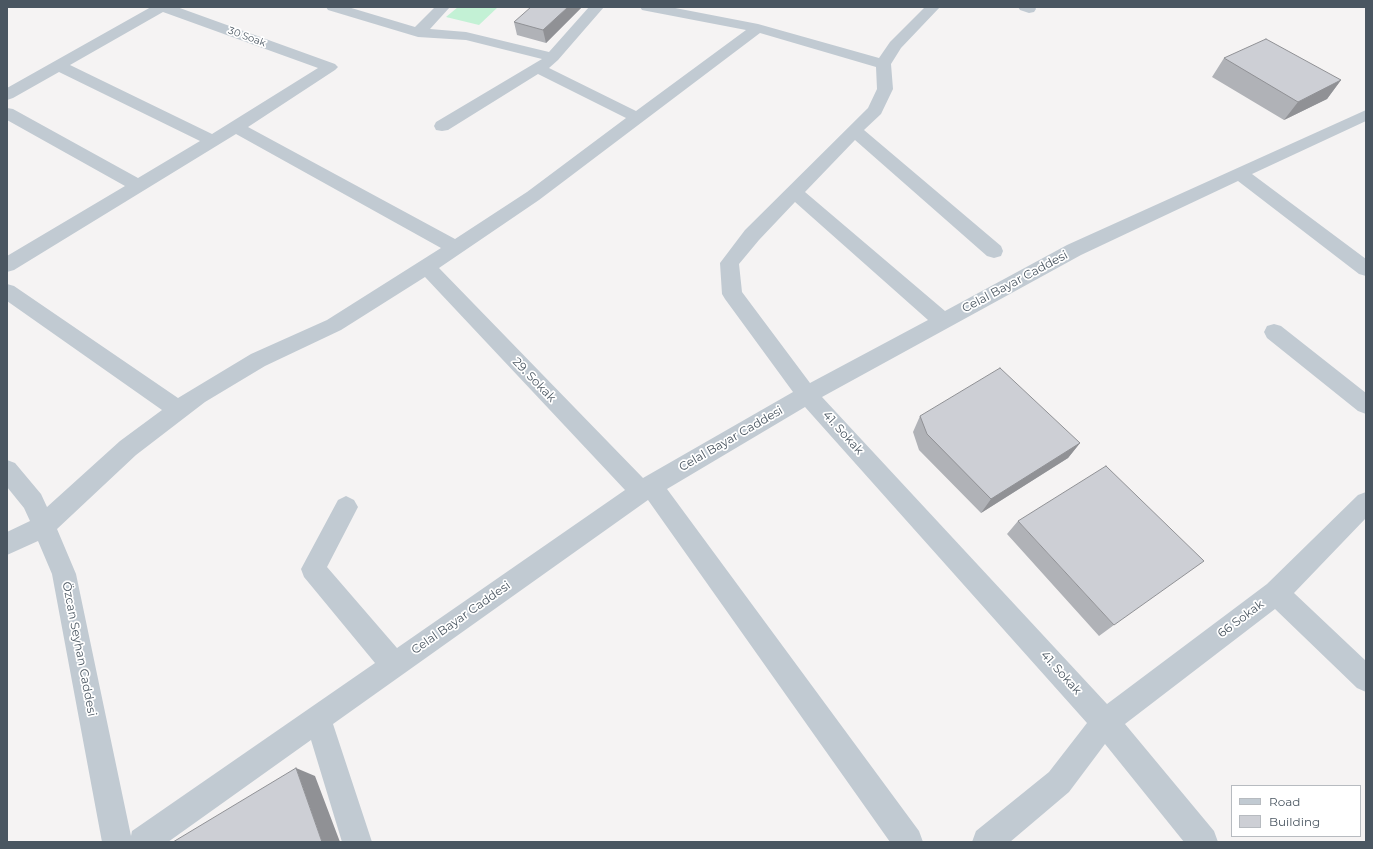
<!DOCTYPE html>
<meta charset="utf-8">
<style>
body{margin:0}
#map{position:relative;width:1373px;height:849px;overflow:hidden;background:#f5f3f3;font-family:Montserrat,sans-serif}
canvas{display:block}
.frame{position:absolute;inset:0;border:8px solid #4a5661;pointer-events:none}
.legend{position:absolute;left:1231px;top:785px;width:130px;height:52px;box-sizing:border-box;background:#fff;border:1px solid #b7bbc0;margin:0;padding:5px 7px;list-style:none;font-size:12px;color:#4a5661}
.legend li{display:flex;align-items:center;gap:8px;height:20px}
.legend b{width:20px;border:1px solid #b7bbc0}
</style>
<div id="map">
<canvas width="1373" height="849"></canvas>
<div class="frame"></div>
<ul class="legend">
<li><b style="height:5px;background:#c1cad2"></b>Road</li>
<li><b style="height:11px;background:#cdcfd5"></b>Building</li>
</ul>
</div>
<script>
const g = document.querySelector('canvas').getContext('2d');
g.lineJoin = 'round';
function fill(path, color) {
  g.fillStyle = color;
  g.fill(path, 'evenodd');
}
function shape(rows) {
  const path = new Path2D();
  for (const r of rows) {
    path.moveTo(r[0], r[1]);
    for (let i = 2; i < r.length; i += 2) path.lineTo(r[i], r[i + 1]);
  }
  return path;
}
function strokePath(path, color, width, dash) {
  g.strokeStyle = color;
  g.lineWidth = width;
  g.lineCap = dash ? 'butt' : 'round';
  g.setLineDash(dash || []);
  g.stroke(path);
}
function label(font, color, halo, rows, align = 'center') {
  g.font = font + ' Montserrat,sans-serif';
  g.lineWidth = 3.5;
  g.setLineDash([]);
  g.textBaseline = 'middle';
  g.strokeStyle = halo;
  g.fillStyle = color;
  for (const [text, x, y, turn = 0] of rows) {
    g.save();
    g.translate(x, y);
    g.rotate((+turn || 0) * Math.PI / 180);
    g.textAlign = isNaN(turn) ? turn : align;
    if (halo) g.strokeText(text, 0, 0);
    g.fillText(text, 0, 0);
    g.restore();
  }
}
fill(shape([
 [458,7,498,7,479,25,446,17]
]), '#c3f1d5');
fill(shape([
 [151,7,177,7,335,64,338,67,335,70,248,127,455,239,527,192,626,118,538,74,448,130,442,131,436,130,434,126,436,122,542,59,466,40,418,37,328,10,326,7,348,7,415,27,435,7,450,7,430,29,466,32,549,52,589,7,604,7,558,60,549,68,636,111,746,30,647,11,642,10,640,7,670,7,758,24,879,58,890,42,925,7,940,7,901,48,891,64,893,89,881,114,864,130,1001,246,1003,251,1001,256,994,258,987,256,855,140,805,192,945,311,1067,245,1366,110,1366,121,1252,174,1366,259,1366,276,1359,274,1238,181,1081,255,822,397,1107,704,1267,584,1358,495,1366,492,1366,518,1294,593,1366,661,1366,692,1357,688,1275,609,1125,724,1214,831,1218,842,1184,842,1105,744,1069,792,1010,842,972,842,976,831,1049,772,1087,723,805,407,667,489,919,831,923,842,890,842,648,500,333,724,372,842,342,842,311,740,168,842,102,842,52,574,38,541,7,555,7,532,30,521,24,508,7,487,7,460,15,463,41,494,47,507,120,441,162,410,7,301,7,284,14,286,178,398,251,354,327,320,441,248,236,134,14,270,7,272,7,256,125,186,7,120,7,108,13,109,138,178,200,141,59,72,13,98,7,100,7,88,151,7],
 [163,12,318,68,212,134,70,65,163,12],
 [760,33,876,67,877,89,868,108,745,230,720,263,722,294,725,299,793,392,643,478,439,268,539,200,760,33],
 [795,202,928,320,810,383,742,292,739,264,759,240,795,202],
 [425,277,625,490,397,648,327,567,358,507,354,500,346,496,338,500,301,569,304,577,375,663,132,831,131,836,76,574,57,529,136,455,205,402,265,366,341,330,425,277],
 [1018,7,1035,7,1036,9,1034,12,1029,13,1020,10,1018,7],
 [1274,324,1281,326,1366,393,1366,414,1358,411,1267,338,1264,332,1267,326,1274,324]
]), '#c1cad2');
fill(shape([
 [582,7,546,43,517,35,514,22],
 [1224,58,1341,80,1327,99,1284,120,1212,77],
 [920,416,1080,443,1068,458,981,513,919,450,913,432],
 [1018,521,1114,625,1099,636,1007,534]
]), '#b0b2b7');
fill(shape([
 [568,7,582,7,546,43,543,30],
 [1341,80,1327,99,1284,120,1298,102],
 [1080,443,1068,458,981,513,991,499],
 [296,768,315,776,340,842,322,842]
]), '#909195');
const building = shape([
 [531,7,568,7,543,30,514,22,531,7],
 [1266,39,1341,80,1298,102,1224,58,1266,39],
 [1000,368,1080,443,991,499,927,434,920,416,1000,368],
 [1106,466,1204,561,1114,625,1018,521,1106,466],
 [296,768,322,842,173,842,296,768]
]);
fill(building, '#cdcfd5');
strokePath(building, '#909195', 1);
label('10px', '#4a5661', '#fff', [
 ["30 Soak",247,37,20]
]);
label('12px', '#4a5661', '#fff', [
 ["Celal Bayar Caddesi",1015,282,-28],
 ["29. Sokak",534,380,46],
 ["41. Sokak",843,433,48],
 ["Celal Bayar Caddesi",731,439,-30],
 ["Celal Bayar Caddesi",461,618,-35],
 ["66 Sokak",1241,619,-37],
 ["Özcan Seyhan Caddesi",79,649,79],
 ["41. Sokak",1061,673,48]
]);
</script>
